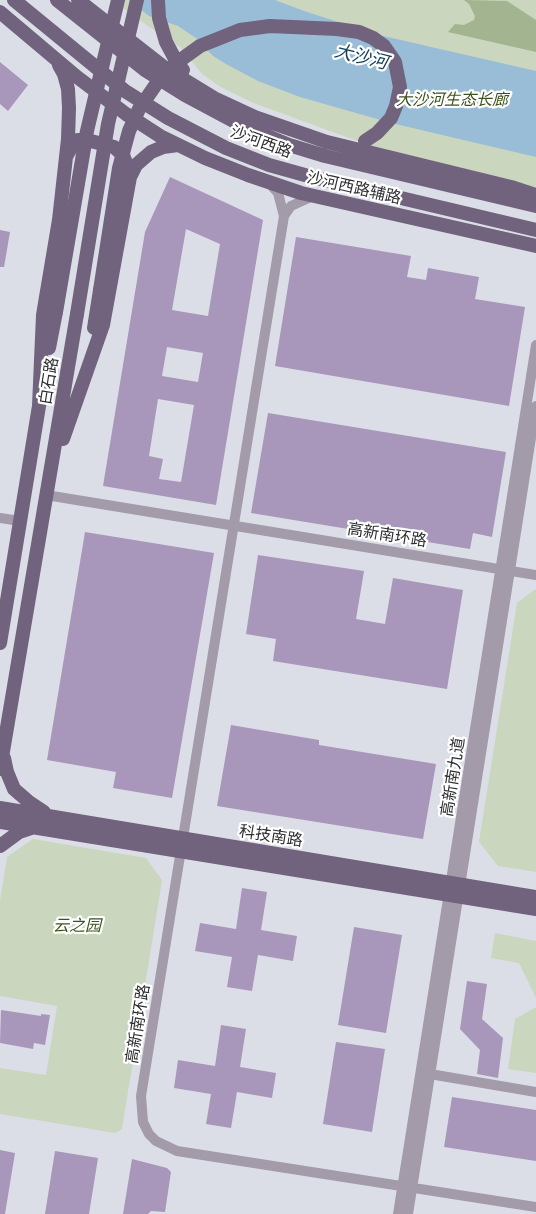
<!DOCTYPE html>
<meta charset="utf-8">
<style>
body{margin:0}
canvas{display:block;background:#dbdee6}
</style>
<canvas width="536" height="1214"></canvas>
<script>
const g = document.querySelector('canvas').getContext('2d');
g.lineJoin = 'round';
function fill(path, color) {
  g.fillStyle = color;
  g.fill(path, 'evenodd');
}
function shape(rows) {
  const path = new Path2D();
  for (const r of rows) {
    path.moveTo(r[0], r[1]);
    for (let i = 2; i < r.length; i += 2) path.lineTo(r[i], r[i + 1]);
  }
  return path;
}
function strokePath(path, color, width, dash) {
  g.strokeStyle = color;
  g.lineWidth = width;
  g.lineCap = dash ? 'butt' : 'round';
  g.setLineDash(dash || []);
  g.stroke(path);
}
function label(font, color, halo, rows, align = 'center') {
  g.font = font + ' "Playfair Display","Noto Sans SC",serif';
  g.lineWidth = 4.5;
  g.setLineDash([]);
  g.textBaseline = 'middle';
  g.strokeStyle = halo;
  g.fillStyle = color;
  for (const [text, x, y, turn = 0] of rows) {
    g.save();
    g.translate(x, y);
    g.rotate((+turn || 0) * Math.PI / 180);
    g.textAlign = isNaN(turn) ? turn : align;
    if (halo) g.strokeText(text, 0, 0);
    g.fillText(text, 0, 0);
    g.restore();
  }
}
fill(shape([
 [112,0,536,0,536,188,382,150,251,102,219,86,202,74,180,47,169,41],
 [534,590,536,590,536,872,498,866,479,842,517,603],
 [33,839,146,858,162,880,122,1129,115,1133,0,1114,0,1068,46,1075,57,1006,0,996,0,901,7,857],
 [495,933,536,941,536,998,519,963,491,958],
 [536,1007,536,1073,508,1069,515,1019]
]), '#cad6be');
fill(shape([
 [464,0,507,1,536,20,536,52,448,32,455,24,464,25,474,20,475,16,469,4]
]), '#a3b490');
fill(shape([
 [129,0,275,0,304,11,379,35,536,71,536,157,391,123,300,97,258,81,226,64,213,56,196,38,178,26,149,16]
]), '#99bdd7');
fill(shape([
 [0,62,28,85,8,111,0,104],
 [170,177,263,220,216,505,103,486,145,232],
 [186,229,220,244,208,316,172,310],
 [167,347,203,353,198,382,162,376],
 [158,399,194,405,181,482,159,479,163,459,149,456],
 [0,230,10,232,4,267,0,267],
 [296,237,411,256,407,277,426,280,428,268,479,277,475,299,525,307,509,406,275,366],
 [268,413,506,452,492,537,473,533,470,549,251,513],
 [85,532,214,553,172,798,113,788,116,772,47,760],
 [258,555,364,571,356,619,385,624,393,578,463,590,447,689,273,661,276,639,246,634],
 [231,725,319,740,319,745,436,764,423,839,217,806],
 [242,888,267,892,261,930,297,936,293,961,258,955,252,991,227,987,232,957,195,951,200,923,236,929],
 [354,927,402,935,386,1033,338,1025],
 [467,981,487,984,482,1019,503,1038,498,1078,477,1074,480,1050,460,1029],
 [1,1010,41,1016,41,1014,50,1015,45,1045,34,1043,33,1049,0,1043],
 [221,1025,246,1029,240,1067,276,1073,272,1098,237,1092,231,1128,206,1124,211,1094,174,1088,178,1060,215,1066],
 [336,1042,385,1049,372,1132,323,1124],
 [452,1097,536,1110,536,1161,444,1147],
 [0,1150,15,1153,5,1214,0,1214],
 [55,1151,98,1158,89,1214,45,1214],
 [132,1159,167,1168,171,1172,165,1212,151,1211,148,1214,123,1214]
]), '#a897ba');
strokePath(shape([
 [269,183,278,193,284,216,141,1096,143,1122,149,1134,156,1141,177,1151,536,1207],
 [284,216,291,206,313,196],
 [46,495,536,575],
 [0,518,20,521],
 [424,1073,536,1092],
 [398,1214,536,345],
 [408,1214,536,406]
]), '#a39aaa', 10);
strokePath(shape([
 [14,0,125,91,168,118,226,148,269,165,312,177,536,230],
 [57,0,145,70,185,95,243,126,289,145,325,156,536,206],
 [78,0,165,68,214,98,255,117,327,142,511,187,536,195],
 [158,0,159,18,166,42,175,59,183,70],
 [0,12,77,77,126,114,160,136,205,158,248,175,301,193,536,246],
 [67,155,74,143,78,140,87,140,114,147,123,155,126,163],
 [94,328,100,290],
 [49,348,56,312],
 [39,406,43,315,59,220,68,139,69,108,68,89,64,74,59,65],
 [63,439,103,325,130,177,136,165,151,152,163,147,178,145],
 [0,643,40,400],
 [4,758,7,772,14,789,29,802,44,812],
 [0,769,77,314],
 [0,808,536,897],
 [0,822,536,909],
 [0,846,19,832,31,828]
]), '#71627d', 14);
strokePath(shape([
 [100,290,119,168,129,131,139,109,159,80,175,64,200,46,240,30,270,26,337,29,359,32,373,38,384,46,395,62,400,87,396,106,391,118,377,133,365,141],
 [56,312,87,131,118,0],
 [77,314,108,124,137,0]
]), '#71627d', 14);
label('italic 16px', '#3c521c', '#fff', [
 ["大沙河生态长廊",452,100],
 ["云之园",77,926]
]);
label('16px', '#2e2f32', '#fff', [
 ["沙河西路",261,142,20],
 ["沙河西路辅路",354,188,13],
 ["白石路",49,381,-81],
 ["高新南环路",387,535,9],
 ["高新南九道",453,777,-81],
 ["科技南路",271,836,9],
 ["高新南环路",138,1024,-81]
]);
label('italic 18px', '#133e5a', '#fff', [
 ["大沙河",361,57,14]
]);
</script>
